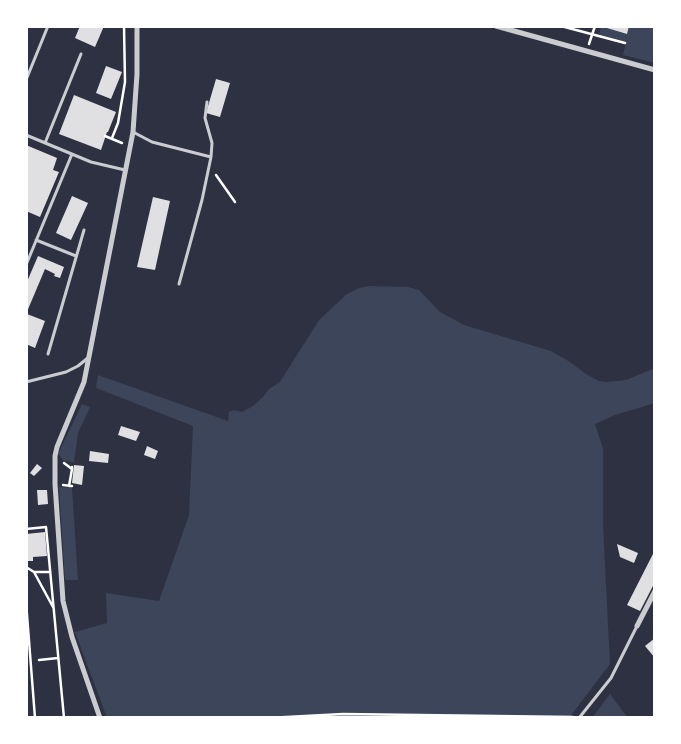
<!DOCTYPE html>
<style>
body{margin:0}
#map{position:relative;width:681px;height:744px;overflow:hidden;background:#2d3142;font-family:Georgia,serif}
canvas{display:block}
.frame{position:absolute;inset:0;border:28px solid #fff;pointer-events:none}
</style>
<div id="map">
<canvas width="681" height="744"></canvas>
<div class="frame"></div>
</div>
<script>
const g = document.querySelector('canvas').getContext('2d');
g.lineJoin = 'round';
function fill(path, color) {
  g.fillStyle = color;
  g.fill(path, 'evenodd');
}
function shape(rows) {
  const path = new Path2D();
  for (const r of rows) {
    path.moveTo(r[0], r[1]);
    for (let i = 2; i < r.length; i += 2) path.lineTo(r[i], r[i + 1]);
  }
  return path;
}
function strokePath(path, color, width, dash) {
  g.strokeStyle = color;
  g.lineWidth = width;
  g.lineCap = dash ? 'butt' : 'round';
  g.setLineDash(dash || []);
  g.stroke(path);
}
fill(shape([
 [629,26,655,26,655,63,623,55,626,42,599,35,601,27,627,34],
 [369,286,408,287,419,290,440,312,464,325,551,351,570,362,586,374,599,381,606,382,626,380,655,368,655,403,615,415,595,424,603,449,603,525,610,664,569,718,107,718,75,632,107,623,106,593,159,601,189,515,193,426,96,388,98,375,228,421,229,412,234,410,242,412,253,406,263,397,269,389,280,382,319,320,347,294,359,288],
 [82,404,90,407,78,433,74,462,64,461,58,454],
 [59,487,72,488,78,580,65,580],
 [610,694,628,718,592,718]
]), '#3c4559');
fill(shape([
 [80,26,104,26,95,47,75,38],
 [600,26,629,26,627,34],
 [106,66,122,72,111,99,96,93],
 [216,79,230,83,220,117,206,113],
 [74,95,116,112,108,132,107,132,101,150,59,134],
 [26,145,57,158,53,170,59,172,40,217,26,211],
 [72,196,88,203,71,240,56,233],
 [153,197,170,201,155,270,137,267],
 [38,256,64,267,60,278,54,276,55,274,45,269,26,314,26,284],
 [27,314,45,321,35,348,26,344],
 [121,426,140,432,136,441,118,435],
 [147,446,158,451,155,459,144,455],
 [90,451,109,454,108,463,89,461],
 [37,464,42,468,34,476,30,473],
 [74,465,84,466,82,485,72,483],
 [37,490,47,490,48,504,38,505],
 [45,532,47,556,33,557,33,561,26,561,26,534],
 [617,544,638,553,634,563,620,557],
 [655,550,655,582,640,611,627,605],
 [655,638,655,658,645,646]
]), '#e0e0e3');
strokePath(shape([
 [561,26,625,43],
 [589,44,595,26],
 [105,136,122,143],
 [112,138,118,123,125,82,124,26],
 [216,175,235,202],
 [64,463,72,469,72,467],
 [63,485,72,486],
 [69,486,72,469],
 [26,529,46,527,64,718],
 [26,567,34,572,53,607],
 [34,572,50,572],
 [26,602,35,718],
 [39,660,58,658],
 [267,718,343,714,573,717]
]), '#fff', 2.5);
strokePath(shape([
 [26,80,48,26],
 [133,132,152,142,211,157],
 [26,135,91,162,125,170],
 [45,143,81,54],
 [36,240,76,256],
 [26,265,72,154],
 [179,284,202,200,211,157,212,143,205,118,207,102],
 [48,354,84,230],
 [26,382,66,372,78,366,89,357],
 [579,718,611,678,637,626]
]), '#caccd0', 3);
strokePath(shape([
 [496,26,655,70],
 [637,626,655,591],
 [100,718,72,637,63,601,55,484,55,456,57,447,84,382,133,132,137,74,137,26]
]), '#caccd0', 5);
</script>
